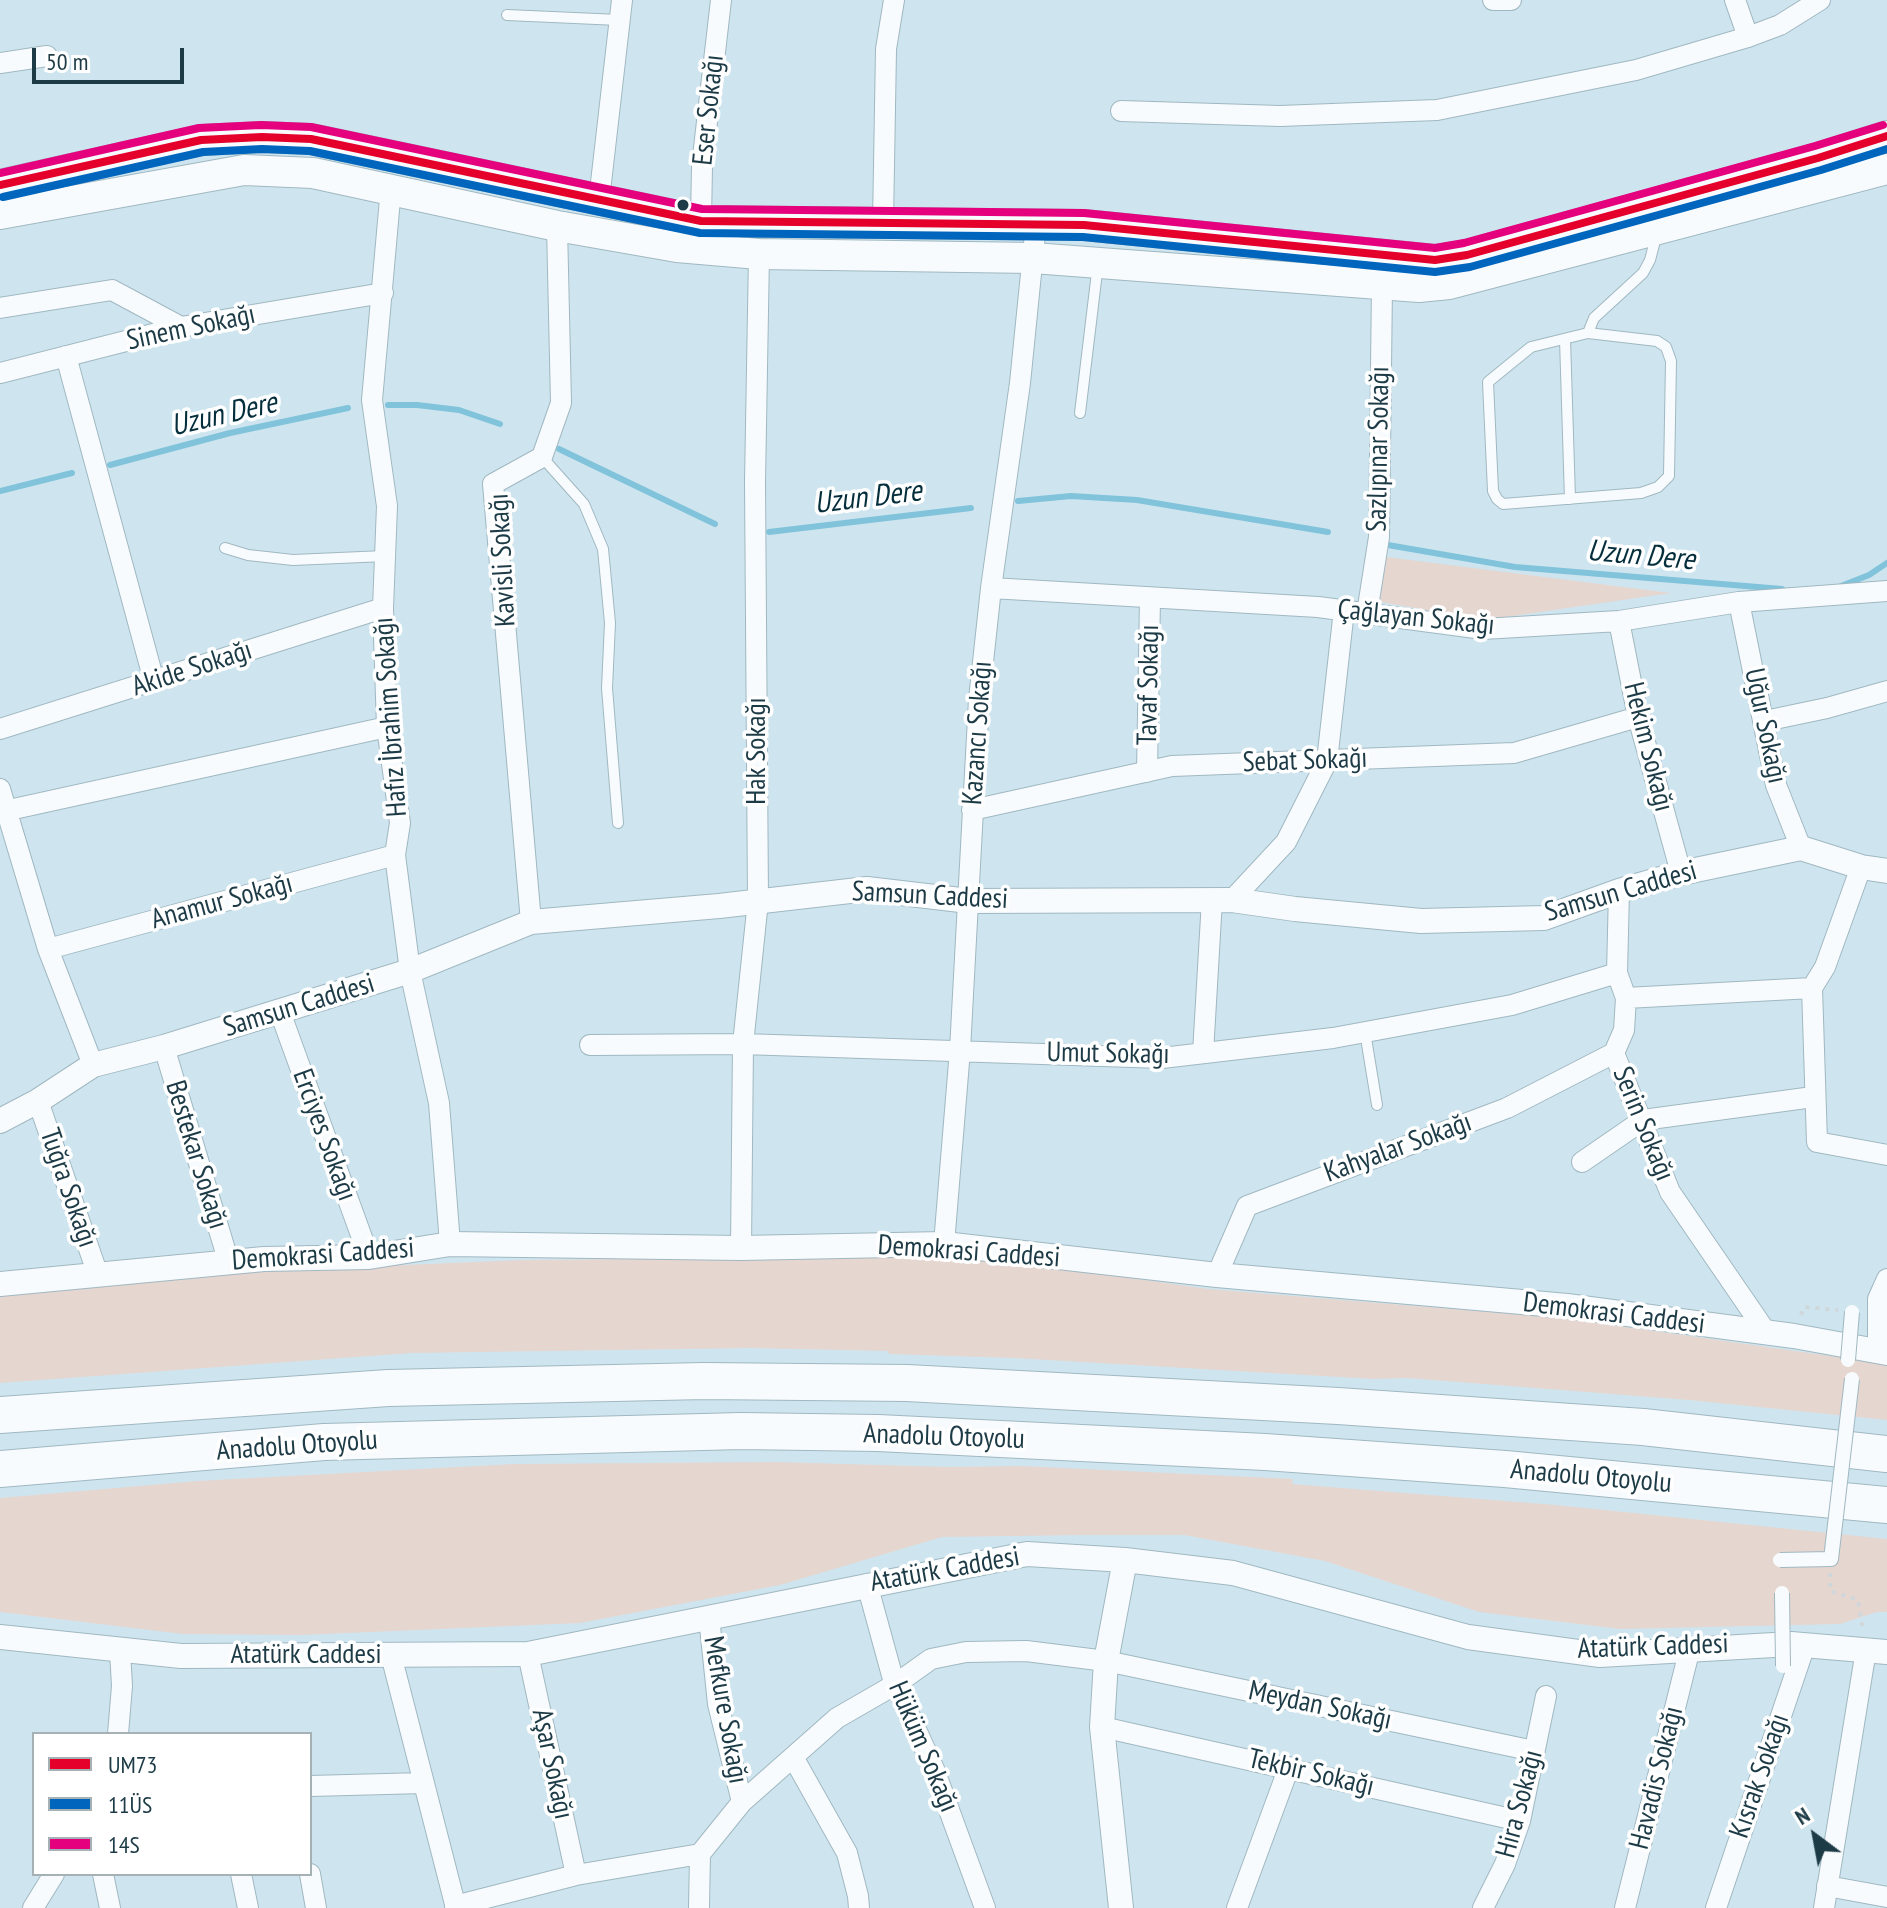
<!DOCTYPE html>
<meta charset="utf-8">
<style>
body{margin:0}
#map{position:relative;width:1887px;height:1908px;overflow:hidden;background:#cee5ef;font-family:"PT Sans Narrow",sans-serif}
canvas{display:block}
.legend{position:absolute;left:32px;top:1732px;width:280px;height:144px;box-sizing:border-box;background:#fff;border:2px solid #a5b1b5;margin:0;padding:10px 14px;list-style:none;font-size:24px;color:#1d3b46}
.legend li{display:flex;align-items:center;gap:16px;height:40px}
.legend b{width:40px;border:2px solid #a5b1b5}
.north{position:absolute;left:1775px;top:1796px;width:80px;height:80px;-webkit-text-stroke:6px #fff;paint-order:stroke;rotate:328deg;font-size:22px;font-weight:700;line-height:32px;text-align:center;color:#1d3b46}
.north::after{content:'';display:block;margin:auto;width:28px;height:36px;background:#1d3b46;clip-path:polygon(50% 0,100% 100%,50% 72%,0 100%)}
.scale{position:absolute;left:32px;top:48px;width:152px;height:36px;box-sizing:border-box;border:4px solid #1d3b46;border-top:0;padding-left:10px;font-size:24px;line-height:28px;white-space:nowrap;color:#1d3b46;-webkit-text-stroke:6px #fff;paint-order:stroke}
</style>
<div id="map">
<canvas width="1887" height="1908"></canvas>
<ul class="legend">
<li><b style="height:10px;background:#e4002b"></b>UM73</li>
<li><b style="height:10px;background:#0065bd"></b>11ÜS</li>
<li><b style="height:10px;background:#e5007d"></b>14S</li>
</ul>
<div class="north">N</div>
<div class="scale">50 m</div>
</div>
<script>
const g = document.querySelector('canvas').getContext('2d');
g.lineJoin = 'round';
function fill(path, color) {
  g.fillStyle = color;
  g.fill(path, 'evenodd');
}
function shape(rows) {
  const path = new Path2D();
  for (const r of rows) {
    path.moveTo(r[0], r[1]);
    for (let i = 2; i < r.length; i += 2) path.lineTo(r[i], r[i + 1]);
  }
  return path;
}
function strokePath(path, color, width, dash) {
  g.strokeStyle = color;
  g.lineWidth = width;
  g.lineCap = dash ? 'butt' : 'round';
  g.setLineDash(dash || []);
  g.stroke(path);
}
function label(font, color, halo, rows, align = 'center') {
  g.font = font + ' "PT Sans Narrow",sans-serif';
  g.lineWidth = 7;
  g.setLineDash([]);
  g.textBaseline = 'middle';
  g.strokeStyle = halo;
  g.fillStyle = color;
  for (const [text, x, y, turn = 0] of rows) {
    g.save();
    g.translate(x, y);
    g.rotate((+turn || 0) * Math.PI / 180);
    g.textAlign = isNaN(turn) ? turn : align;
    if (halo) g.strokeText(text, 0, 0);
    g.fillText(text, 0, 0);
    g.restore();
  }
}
fill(shape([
 [1386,557,1671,593,1485,620,1380,602],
 [978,1256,1208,1289,1563,1318,1887,1364,1887,1420,1689,1400,1407,1378,1374,1379,1014,1358,889,1354,888,1351,751,1348,411,1353,0,1383,0,1295,239,1272,523,1260],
 [777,1462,949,1467,1022,1466,1293,1479,1292,1484,1556,1505,1887,1539,1887,1612,1877,1612,1840,1624,1620,1629,1479,1612,1325,1561,1184,1535,1083,1535,942,1537,780,1585,580,1623,301,1635,183,1634,0,1612,0,1498,197,1481,514,1464]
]), '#e6d6d0');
strokePath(shape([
 [388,405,417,405,459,410,500,424],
 [559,449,715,524],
 [110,465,230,433,348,408],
 [0,491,72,473],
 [1018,501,1071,496,1137,500,1328,532],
 [769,532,971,508],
 [1388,545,1515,567,1782,589],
 [1841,586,1869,575,1887,563]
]), '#80c3db', 6);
const service = shape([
 [507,15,619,20],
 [1588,333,1657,341,1666,347,1671,361,1669,476,1658,487,1641,493,1503,504,1497,499,1493,491,1488,382,1531,347,1588,333],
 [1588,333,1594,318,1643,273,1650,260,1657,233],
 [1565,339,1570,499],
 [1080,413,1098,264],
 [542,457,584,504,603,549,610,623,607,688,618,823],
 [225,548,248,555,293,560,385,556],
 [1365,1032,1377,1105]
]);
const minor = shape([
 [1493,0,1511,0],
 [1735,0,1748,37],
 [0,63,47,56],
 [1121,111,1280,116,1437,110,1636,70,1748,37,1780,25,1820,0],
 [391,188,372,400,387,506,383,608,387,727,400,823,395,855,410,971,439,1103,450,1244],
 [599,200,622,0],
 [701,221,702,165,721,0],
 [883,223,886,49,894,0],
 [0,308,112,290,181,327],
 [66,356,154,681],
 [0,373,181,327,383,293],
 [991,588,1318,607,1483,629,1619,621,1739,602,1887,591],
 [1739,602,1776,785,1801,848],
 [1367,613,1379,537,1382,284],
 [1619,621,1638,717,1681,873],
 [1765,721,1827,708,1887,691],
 [0,729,383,608],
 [1147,772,1150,598],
 [0,789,48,949,93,1065],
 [972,810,1172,766,1514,753,1638,717],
 [0,812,387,727],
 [1861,867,1825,967,1812,988,1817,1142,1887,1155],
 [1619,891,1617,973,1626,998,1624,1030,1614,1053,1670,1192,1766,1332],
 [1232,900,1286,842,1327,761,1344,610],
 [531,922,493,484,542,457,561,403,557,226],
 [48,949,395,855],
 [1626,998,1812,988],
 [280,1012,369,1257],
 [590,1045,743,1044,1162,1058,1333,1038,1512,1005,1617,973],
 [164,1047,229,1263],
 [1203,1053,1212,900],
 [38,1101,98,1275],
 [1582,1162,1643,1120,1813,1097],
 [944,1244,960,1050,979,699,991,588,1020,383,1036,224],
 [741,1248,743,1044,758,901,755,482,759,254],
 [1217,1275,1247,1206,1507,1108,1614,1053],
 [1878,1352,1878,1299,1887,1279],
 [867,1584,893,1679,934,1769,985,1908],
 [709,1617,718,1704,742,1802],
 [528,1654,576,1875],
 [391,1655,456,1908],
 [1102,1727,1520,1821],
 [118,1734,122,1686,120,1651],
 [793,1757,847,1853,858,1896,859,1908],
 [310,1786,424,1783],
 [103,1874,110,1908],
 [241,1874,248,1908],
 [310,1874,316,1908],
 [1827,1886,1887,1897],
 [455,1906,576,1875,700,1854],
 [33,1908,54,1874],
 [699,1908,700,1854,742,1802,837,1718,896,1684,931,1659,966,1652,1026,1651,1106,1661,1534,1751],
 [1237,1908,1289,1767],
 [1483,1908,1505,1864,1520,1821,1546,1696],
 [1625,1908,1690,1648],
 [1716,1908,1805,1645],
 [1824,1908,1866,1650]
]);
const tertiary = shape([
 [0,1121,38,1101,93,1065,164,1047,410,971,531,922,719,906,867,889,969,901,1232,900,1295,909,1421,921,1544,918,1619,891,1681,873,1801,848,1861,867,1887,871],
 [0,1284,264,1259,369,1257,450,1244,741,1248,944,1244,1217,1275,1567,1306,1794,1336,1887,1353],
 [0,1637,181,1656,528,1654,1027,1554,1125,1560,1233,1573,1468,1637,1600,1655,1791,1644,1887,1652],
 [1121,1908,1102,1727,1106,1661,1125,1560]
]);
const primary = shape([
 [0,185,201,140,262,137,311,139,701,221,1084,225,1435,260,1467,255,1818,158,1887,136],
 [0,214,244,170,313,173,557,226,677,247,759,254,1033,258,1419,287,1449,284,1887,169]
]);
const motorway = shape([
 [0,1415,388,1388,704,1381,907,1383,1338,1406,1643,1427,1887,1454],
 [0,1469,324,1442,741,1431,878,1433,1265,1452,1505,1469,1887,1505]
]);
strokePath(service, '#a0b8c2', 12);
strokePath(minor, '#a0b8c2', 22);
strokePath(tertiary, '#a0b8c2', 26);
strokePath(primary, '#a0b8c2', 32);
strokePath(motorway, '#a0b8c2', 38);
strokePath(shape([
 [1801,1315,1804,1307,1838,1310],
 [1830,1573,1830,1591,1858,1600,1863,1631]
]), '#d0d7db', 4, [4, 6]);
strokePath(service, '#f8fbfd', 10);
strokePath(minor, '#f8fbfd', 20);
strokePath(tertiary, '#f8fbfd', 24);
strokePath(primary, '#f8fbfd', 30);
strokePath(motorway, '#f8fbfd', 36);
const pedestrianBridge = shape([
 [1848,1360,1852,1312],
 [1780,1560,1831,1559,1852,1379],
 [1782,1593,1783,1666]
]);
strokePath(pedestrianBridge, '#a0b8c2', 16, []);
strokePath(pedestrianBridge, '#f8fbfd', 14);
strokePath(shape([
 [0,185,201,140,262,137,311,139,701,221,1084,225,1435,260,1467,255,1818,158,1887,136]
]), '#e4002b', 8);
strokePath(shape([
 [3,197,203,152,262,149,310,151,700,233,1083,237,1435,272,1470,267,1821,170,1887,149]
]), '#0065bd', 8);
strokePath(shape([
 [0,173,199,128,261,125,311,127,702,209,1084,213,1435,248,1464,243,1815,146,1883,125]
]), '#e5007d', 8);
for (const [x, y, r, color] of [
 [683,205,7,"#1d3b46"]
]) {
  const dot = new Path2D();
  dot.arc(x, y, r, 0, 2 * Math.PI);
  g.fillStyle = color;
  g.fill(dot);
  strokePath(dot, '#fff', 3);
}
label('28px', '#1d3b46', '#fff', [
 ["Eser Sokağı",709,110,-84],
 ["Sinem Sokağı",191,328,-12],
 ["Sazlıpınar Sokağı",1379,449,-89],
 ["Kavisli Sokağı",503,560,-93],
 ["Çağlayan Sokağı",1416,618,6],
 ["Akide Sokağı",192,669,-18],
 ["Tavaf Sokağı",1149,685,-89],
 ["Hafız İbrahim Sokağı",391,717,-94],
 ["Uğur Sokağı",1765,726,78],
 ["Kazancı Sokağı",978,733,-86],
 ["Hekim Sokağı",1648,747,76],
 ["Hak Sokağı",757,751,-90],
 ["Sebat Sokağı",1305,761,-2],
 ["Samsun Caddesi",1621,892,-16],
 ["Samsun Caddesi",930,896,3],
 ["Anamur Sokağı",222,902,-15],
 ["Samsun Caddesi",299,1006,-17],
 ["Umut Sokağı",1108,1054,1],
 ["Serin Sokağı",1643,1124,68],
 ["Erciyes Sokağı",324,1135,70],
 ["Kahyalar Sokağı",1398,1148,-20],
 ["Bestekar Sokağı",196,1155,73],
 ["Tuğra Sokağı",68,1188,71],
 ["Demokrasi Caddesi",969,1252,4],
 ["Demokrasi Caddesi",323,1255,-4],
 ["Demokrasi Caddesi",1614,1314,7],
 ["Anadolu Otoyolu",944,1437,2],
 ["Anadolu Otoyolu",297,1446,-4],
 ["Anadolu Otoyolu",1591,1477,5],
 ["Atatürk Caddesi",945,1570,-10],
 ["Atatürk Caddesi",1653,1647,-2],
 ["Atatürk Caddesi",306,1655],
 ["Meydan Sokağı",1320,1706,12],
 ["Mefkure Sokağı",725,1710,80],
 ["Hüküm Sokağı",923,1747,67],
 ["Aşar Sokağı",552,1764,78],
 ["Tekbir Sokağı",1311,1773,13],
 ["Kısrak Sokağı",1760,1776,-71],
 ["Havadis Sokağı",1657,1778,-76],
 ["Hira Sokağı",1520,1804,-75]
]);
label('italic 30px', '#042e3b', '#fff', [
 ["Uzun Dere",224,415,-13],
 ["Uzun Dere",868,498,-7],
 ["Uzun Dere",1641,556,5]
]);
</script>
